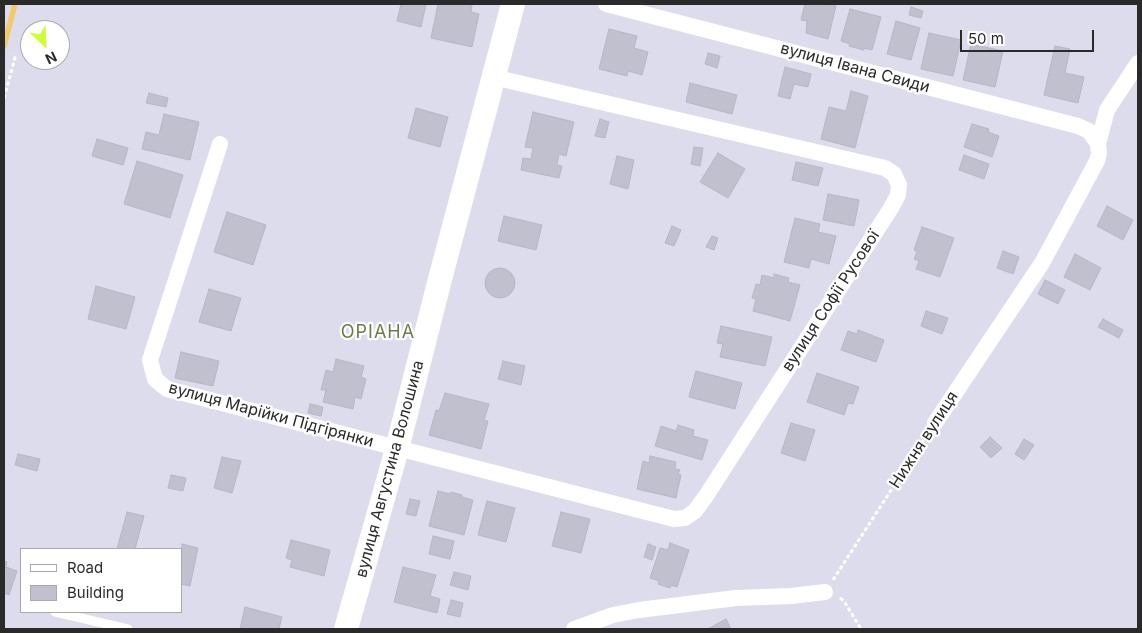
<!DOCTYPE html>
<meta charset="utf-8">
<style>
body{margin:0}
#map{position:relative;width:1142px;height:633px;overflow:hidden;background:#dcdced;font-family:Inter,sans-serif}
canvas{display:block}
.frame{position:absolute;inset:0;border:5px solid #2a2a2a;pointer-events:none}
.legend{position:absolute;left:20px;top:548px;width:162px;height:65px;box-sizing:border-box;background:#fff;border:1px solid #aaa;margin:0;padding:6px 9px;list-style:none;font-size:15px;color:#2a2a2a}
.legend li{display:flex;align-items:center;gap:10px;height:25px}
.legend b{width:25px;border:1px solid #aaa}
.north{position:absolute;left:20px;top:20px;width:50px;height:50px;box-sizing:border-box;background:#fff;border:1px solid #aaa;border-radius:50%;rotate:155deg;font-size:14px;font-weight:700;line-height:20px;text-align:center;color:#2a2a2a}
.north::after{content:'';display:block;margin:auto;width:18px;height:22px;background:#cdff36;clip-path:polygon(50% 0,100% 100%,50% 72%,0 100%)}
.scale{position:absolute;left:960px;top:30px;width:134px;height:22px;box-sizing:border-box;border:2px solid #2a2a2a;border-top:0;padding-left:6px;font-size:15px;line-height:18px;white-space:nowrap;color:#2a2a2a;-webkit-text-stroke:4px #fff;paint-order:stroke}
</style>
<div id="map">
<canvas width="1142" height="633"></canvas>
<div class="frame"></div>
<ul class="legend">
<li><b style="height:6px;background:#fff"></b>Road</li>
<li><b style="height:14px;background:#c1c0ce"></b>Building</li>
</ul>
<div class="north">N</div>
<div class="scale">50 m</div>
</div>
<script>
const g = document.querySelector('canvas').getContext('2d');
g.lineJoin = 'round';
function shape(rows) {
  const path = new Path2D();
  for (const r of rows) {
    if (r.length === 3) {
      path.moveTo(r[0] + r[2], r[1]);
      path.arc(r[0], r[1], r[2], 0, 2 * Math.PI);
      continue;
    }
    path.moveTo(r[0], r[1]);
    for (let i = 2; i < r.length; i += 2) path.lineTo(r[i], r[i + 1]);
  }
  return path;
}
function strokePath(path, color, width, dash) {
  g.strokeStyle = color;
  g.lineWidth = width;
  g.lineCap = dash ? 'butt' : 'round';
  g.setLineDash(dash || []);
  g.stroke(path);
}
function fill(path, color) {
  g.fillStyle = color;
  g.fill(path, 'evenodd');
}
function label(font, color, halo, rows, align = 'center') {
  g.font = font + ' Inter,sans-serif';
  g.lineWidth = 4.5;
  g.setLineDash([]);
  g.textBaseline = 'middle';
  g.strokeStyle = halo;
  g.fillStyle = color;
  for (const [text, x, y, turn = 0] of rows) {
    g.save();
    g.translate(x, y);
    g.rotate((+turn || 0) * Math.PI / 180);
    g.textAlign = isNaN(turn) ? turn : align;
    if (halo) g.strokeText(text, 0, 0);
    g.fillText(text, 0, 0);
    g.restore();
  }
}
strokePath(shape([
 [4,46,15,4]
]), '#f2ca6b', 5.5);
const building = shape([
 [401,4,426,4,421,27,397,21,401,4],
 [438,4,472,4,471,12,479,14,472,47,431,38,438,4],
 [805,4,826,4,836,6,828,39,806,33,807,21,801,20,805,4],
 [911,7,923,11,921,18,909,15,911,7],
 [850,9,881,17,872,50,864,48,864,50,849,46,850,44,841,41,850,9],
 [896,21,920,28,911,60,887,54,896,21],
 [609,29,637,36,634,48,648,52,642,75,628,71,627,76,599,69,609,29],
 [929,33,961,40,953,76,921,69,929,33],
 [971,44,1003,51,995,87,963,80,971,44],
 [1055,46,1070,49,1065,73,1084,77,1078,103,1044,95,1055,46],
 [708,53,720,56,717,68,705,64,708,53],
 [785,67,811,74,808,87,794,84,790,99,778,96,785,67],
 [690,83,737,95,732,114,686,102,690,83],
 [851,91,868,96,855,148,821,139,829,107,846,111,851,91],
 [149,93,168,98,166,107,146,103,149,93],
 [416,108,448,117,440,147,408,138,416,108],
 [533,112,574,122,566,156,559,154,557,165,562,166,559,178,521,170,523,158,531,159,533,148,525,147,533,112],
 [164,114,199,122,190,160,142,149,146,132,159,135,164,114],
 [600,119,609,122,605,138,595,136,600,119],
 [972,124,989,129,988,132,999,136,992,157,964,147,972,124],
 [97,139,128,148,123,165,92,156,97,139],
 [694,147,703,148,700,166,691,164,694,147],
 [718,153,745,169,728,198,700,182,718,153],
 [964,155,989,164,984,179,959,170,964,155],
 [617,156,634,160,628,189,610,184,617,156],
 [137,161,183,175,170,218,124,204,137,161],
 [796,162,823,168,818,186,792,180,796,162],
 [828,194,859,200,854,226,823,220,828,194],
 [1107,206,1133,220,1123,240,1097,226,1107,206],
 [227,212,266,225,253,265,214,252,227,212],
 [504,216,542,225,536,250,498,241,504,216],
 [795,218,820,224,818,232,836,236,829,264,811,259,809,268,784,262,795,218],
 [672,226,681,230,674,246,665,243,672,226],
 [922,227,954,238,940,277,916,269,919,261,914,259,917,252,914,250,922,227],
 [712,236,718,238,714,250,706,247,712,236],
 [1003,251,1019,257,1013,274,997,268,1003,251],
 [1075,254,1101,268,1090,290,1064,277,1075,254],
 [500,283,15],
 [774,274,789,278,788,282,800,285,790,321,753,311,756,299,752,298,756,284,760,285,762,275,774,278,774,274],
 [1045,280,1065,290,1058,304,1038,294,1045,280],
 [96,286,135,297,126,329,88,319,96,286],
 [209,289,241,298,231,331,199,322,209,289],
 [926,311,948,318,942,334,921,326,926,311],
 [1103,319,1123,330,1119,338,1098,327,1103,319],
 [721,326,772,337,765,366,720,357,723,344,717,343,721,326],
 [858,330,884,340,876,362,841,350,848,331,857,334,858,330],
 [181,352,219,361,213,386,175,378,181,352],
 [336,359,364,366,361,377,366,379,361,399,355,397,353,409,323,402,326,390,321,390,326,370,333,372,336,359],
 [503,361,525,366,521,385,498,379,503,361],
 [696,371,742,383,735,409,689,397,696,371],
 [817,373,859,387,853,404,848,403,844,415,807,402,817,373],
 [445,393,489,404,484,420,488,421,481,449,429,435,436,410,439,411,445,393],
 [310,404,323,407,321,416,308,413,310,404],
 [791,423,815,430,805,461,781,453,791,423],
 [678,425,694,430,693,436,708,440,702,460,655,446,661,426,676,431,678,425],
 [990,437,1002,448,991,458,980,447,990,437],
 [1024,439,1034,445,1024,460,1015,454,1024,439],
 [18,454,40,459,37,471,15,465,18,454],
 [650,456,676,462,675,469,680,470,678,474,681,475,676,498,637,489,643,461,649,463,650,456],
 [222,457,241,461,232,493,214,488,222,457],
 [171,475,186,478,183,491,168,488,171,475],
 [438,491,450,494,451,492,462,495,462,497,473,500,464,535,429,526,438,491],
 [410,499,420,501,416,516,406,514,410,499],
 [487,501,515,508,506,542,478,535,487,501],
 [127,512,144,516,135,549,117,549,127,512],
 [561,512,590,519,581,553,552,546,561,512],
 [433,536,454,541,450,559,429,554,433,536],
 [291,540,330,550,324,576,290,567,292,560,286,558,291,540],
 [670,543,689,550,677,587,671,585,670,588,658,584,659,581,650,578,660,548,668,550,670,543],
 [182,544,198,548,190,586,181,584,182,544],
 [648,544,656,547,652,560,644,557,648,544],
 [4,561,7,562,6,567,17,571,9,595,4,593,4,561],
 [403,567,436,575,430,596,440,599,437,613,394,602,403,567],
 [454,572,471,576,468,590,450,585,454,572],
 [451,600,463,603,460,617,447,614,451,600],
 [245,607,282,617,279,629,240,629,245,607],
 [726,619,731,629,708,629,726,619]
]);
fill(building, '#c1c0ce');
strokePath(building, '#b7b5c8', 1);
strokePath(shape([
 [4,98,16,54],
 [833,580,926,436],
 [840,598,844,601,861,629]
]), '#fff', 3, [4, 2.5]);
strokePath(shape([
 [55,612,128,629]
]), '#fff', 9);
strokePath(shape([
 [606,4,1078,126,1089,131,1098,144],
 [220,144,150,360,155,379,167,389,674,519,685,518,695,511,706,496,891,208,898,195,899,185,894,174,885,168,493,77],
 [935,423,1042,263,1097,161,1099,153,1098,144,1107,110,1138,63],
 [574,629,613,615,639,610,736,598,791,596,825,592]
]), '#fff', 16);
strokePath(shape([
 [346,629,397,449,439,283,513,4]
]), '#fff', 24);
label('16px', '#2a2a2a', '#fff', [
 ["вулиця Івана Свиди",855,68,15],
 ["вулиця Софії Русової",831,301,-57],
 ["вулиця Марійки Підгірянки",271,415,15],
 ["Нижня вулиця",924,440,-57],
 ["вулиця Августина Волошина",390,469,-75]
]);
g.letterSpacing = '1px';
label('18px', '#6f7c49', '#fff', [
 ["ОРІАНА",378,333]
]);
g.letterSpacing = '0px';
</script>
